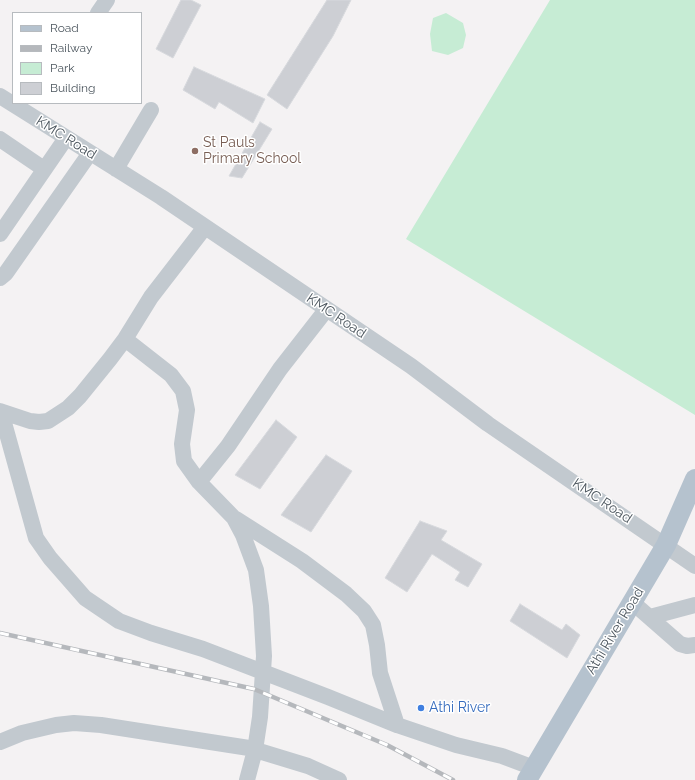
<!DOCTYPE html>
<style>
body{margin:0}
#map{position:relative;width:695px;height:780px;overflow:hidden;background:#f4f2f3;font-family:Raleway,sans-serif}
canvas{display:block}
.legend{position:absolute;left:12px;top:12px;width:130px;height:92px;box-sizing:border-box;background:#fff;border:1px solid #b7bbbf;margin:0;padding:5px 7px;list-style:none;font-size:12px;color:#4c565e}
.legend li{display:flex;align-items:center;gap:8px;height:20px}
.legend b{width:20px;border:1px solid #b7bbbf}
</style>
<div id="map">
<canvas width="695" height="780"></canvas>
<ul class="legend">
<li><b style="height:5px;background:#b5c2ce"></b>Road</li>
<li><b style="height:5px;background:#b5b8bc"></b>Railway</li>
<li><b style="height:11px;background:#c6ecd4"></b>Park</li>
<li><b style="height:11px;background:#cdcfd4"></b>Building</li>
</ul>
</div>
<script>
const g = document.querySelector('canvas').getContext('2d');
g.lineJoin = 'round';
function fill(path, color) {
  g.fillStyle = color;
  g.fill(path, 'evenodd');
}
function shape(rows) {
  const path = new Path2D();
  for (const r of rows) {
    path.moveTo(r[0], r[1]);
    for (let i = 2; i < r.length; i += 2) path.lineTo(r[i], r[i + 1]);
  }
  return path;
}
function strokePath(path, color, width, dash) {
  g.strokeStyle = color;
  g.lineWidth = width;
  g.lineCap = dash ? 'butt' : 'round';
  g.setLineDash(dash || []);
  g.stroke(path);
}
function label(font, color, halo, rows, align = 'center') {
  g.font = font + ' Raleway,sans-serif';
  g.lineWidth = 3;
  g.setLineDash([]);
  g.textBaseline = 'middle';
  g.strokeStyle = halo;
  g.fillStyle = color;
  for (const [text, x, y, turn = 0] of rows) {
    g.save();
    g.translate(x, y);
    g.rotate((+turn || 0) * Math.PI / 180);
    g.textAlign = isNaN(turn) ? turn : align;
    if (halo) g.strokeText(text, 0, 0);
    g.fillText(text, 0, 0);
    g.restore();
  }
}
fill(shape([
 [550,0,695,0,695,415,406,239],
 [446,13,463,23,466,35,463,48,448,55,432,51,430,34,433,18]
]), '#c6ecd4');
const building = shape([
 [181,0,191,0,201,5,173,58,156,49,181,0],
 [327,0,351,0,333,36,287,109,267,95,327,0],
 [194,67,265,99,253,123,219,102,215,109,183,90,194,67],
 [260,122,272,129,242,178,229,176,260,122],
 [276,420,297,437,260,489,235,475,276,420],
 [326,455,352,471,311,532,281,515,326,455],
 [420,521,447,531,441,540,482,564,468,587,455,580,460,572,432,554,407,592,385,578,420,521],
 [520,604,562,630,566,624,580,635,567,658,510,621,520,604]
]);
fill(building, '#cdcfd4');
strokePath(building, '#d7d9dd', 1);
strokePath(shape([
 [98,13,107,0],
 [0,96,161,197,411,366,488,424,695,566],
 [0,139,44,169],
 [116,169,151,110],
 [0,234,66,138],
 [0,278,6,273,90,153],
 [125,339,171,375,183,391,187,410,182,444,184,461,199,482,234,518,243,535,256,570,261,606,264,656,260,717,255,750,247,780],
 [0,411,30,421,39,422,48,421,68,408,80,396,110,359,125,339,151,297,205,227],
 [1,412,36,538,50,558,85,598,119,621,151,633,203,649,328,697,397,725,456,745,502,756,534,768],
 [199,482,228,446,280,369,326,310],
 [236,519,302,561,346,594,364,611,373,625,377,645,380,673,397,725],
 [632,602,680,644,687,646,695,645],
 [650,617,695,605],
 [0,742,22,733,56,725,74,723,101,725,249,748,308,766,339,780]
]), '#c2c9cf', 16);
strokePath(shape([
 [527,780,666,545,695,479]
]), '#b5c2ce', 20);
const rail = shape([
 [0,633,254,689,387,745,453,780]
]);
strokePath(rail, '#b5b8bc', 4.5);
strokePath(rail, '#fff', 3, [9]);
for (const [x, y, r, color] of [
 [195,151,4,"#8d6e63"],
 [421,708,4,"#3f7fe0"]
]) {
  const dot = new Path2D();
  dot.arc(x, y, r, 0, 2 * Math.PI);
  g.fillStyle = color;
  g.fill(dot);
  strokePath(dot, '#fff', 1.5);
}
label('14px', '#4c565e', '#fff', [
 ["KMC Road",66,138,32],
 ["KMC Road",336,316,34],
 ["KMC Road",602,501,34],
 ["Athi River Road",615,631,-59]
]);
label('14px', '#785e54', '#fff', [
 ["St Pauls",203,143],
 ["Primary School",203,159]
], 'left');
label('14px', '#366cbe', '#fff', [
 ["Athi River",429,708]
], 'left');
</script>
